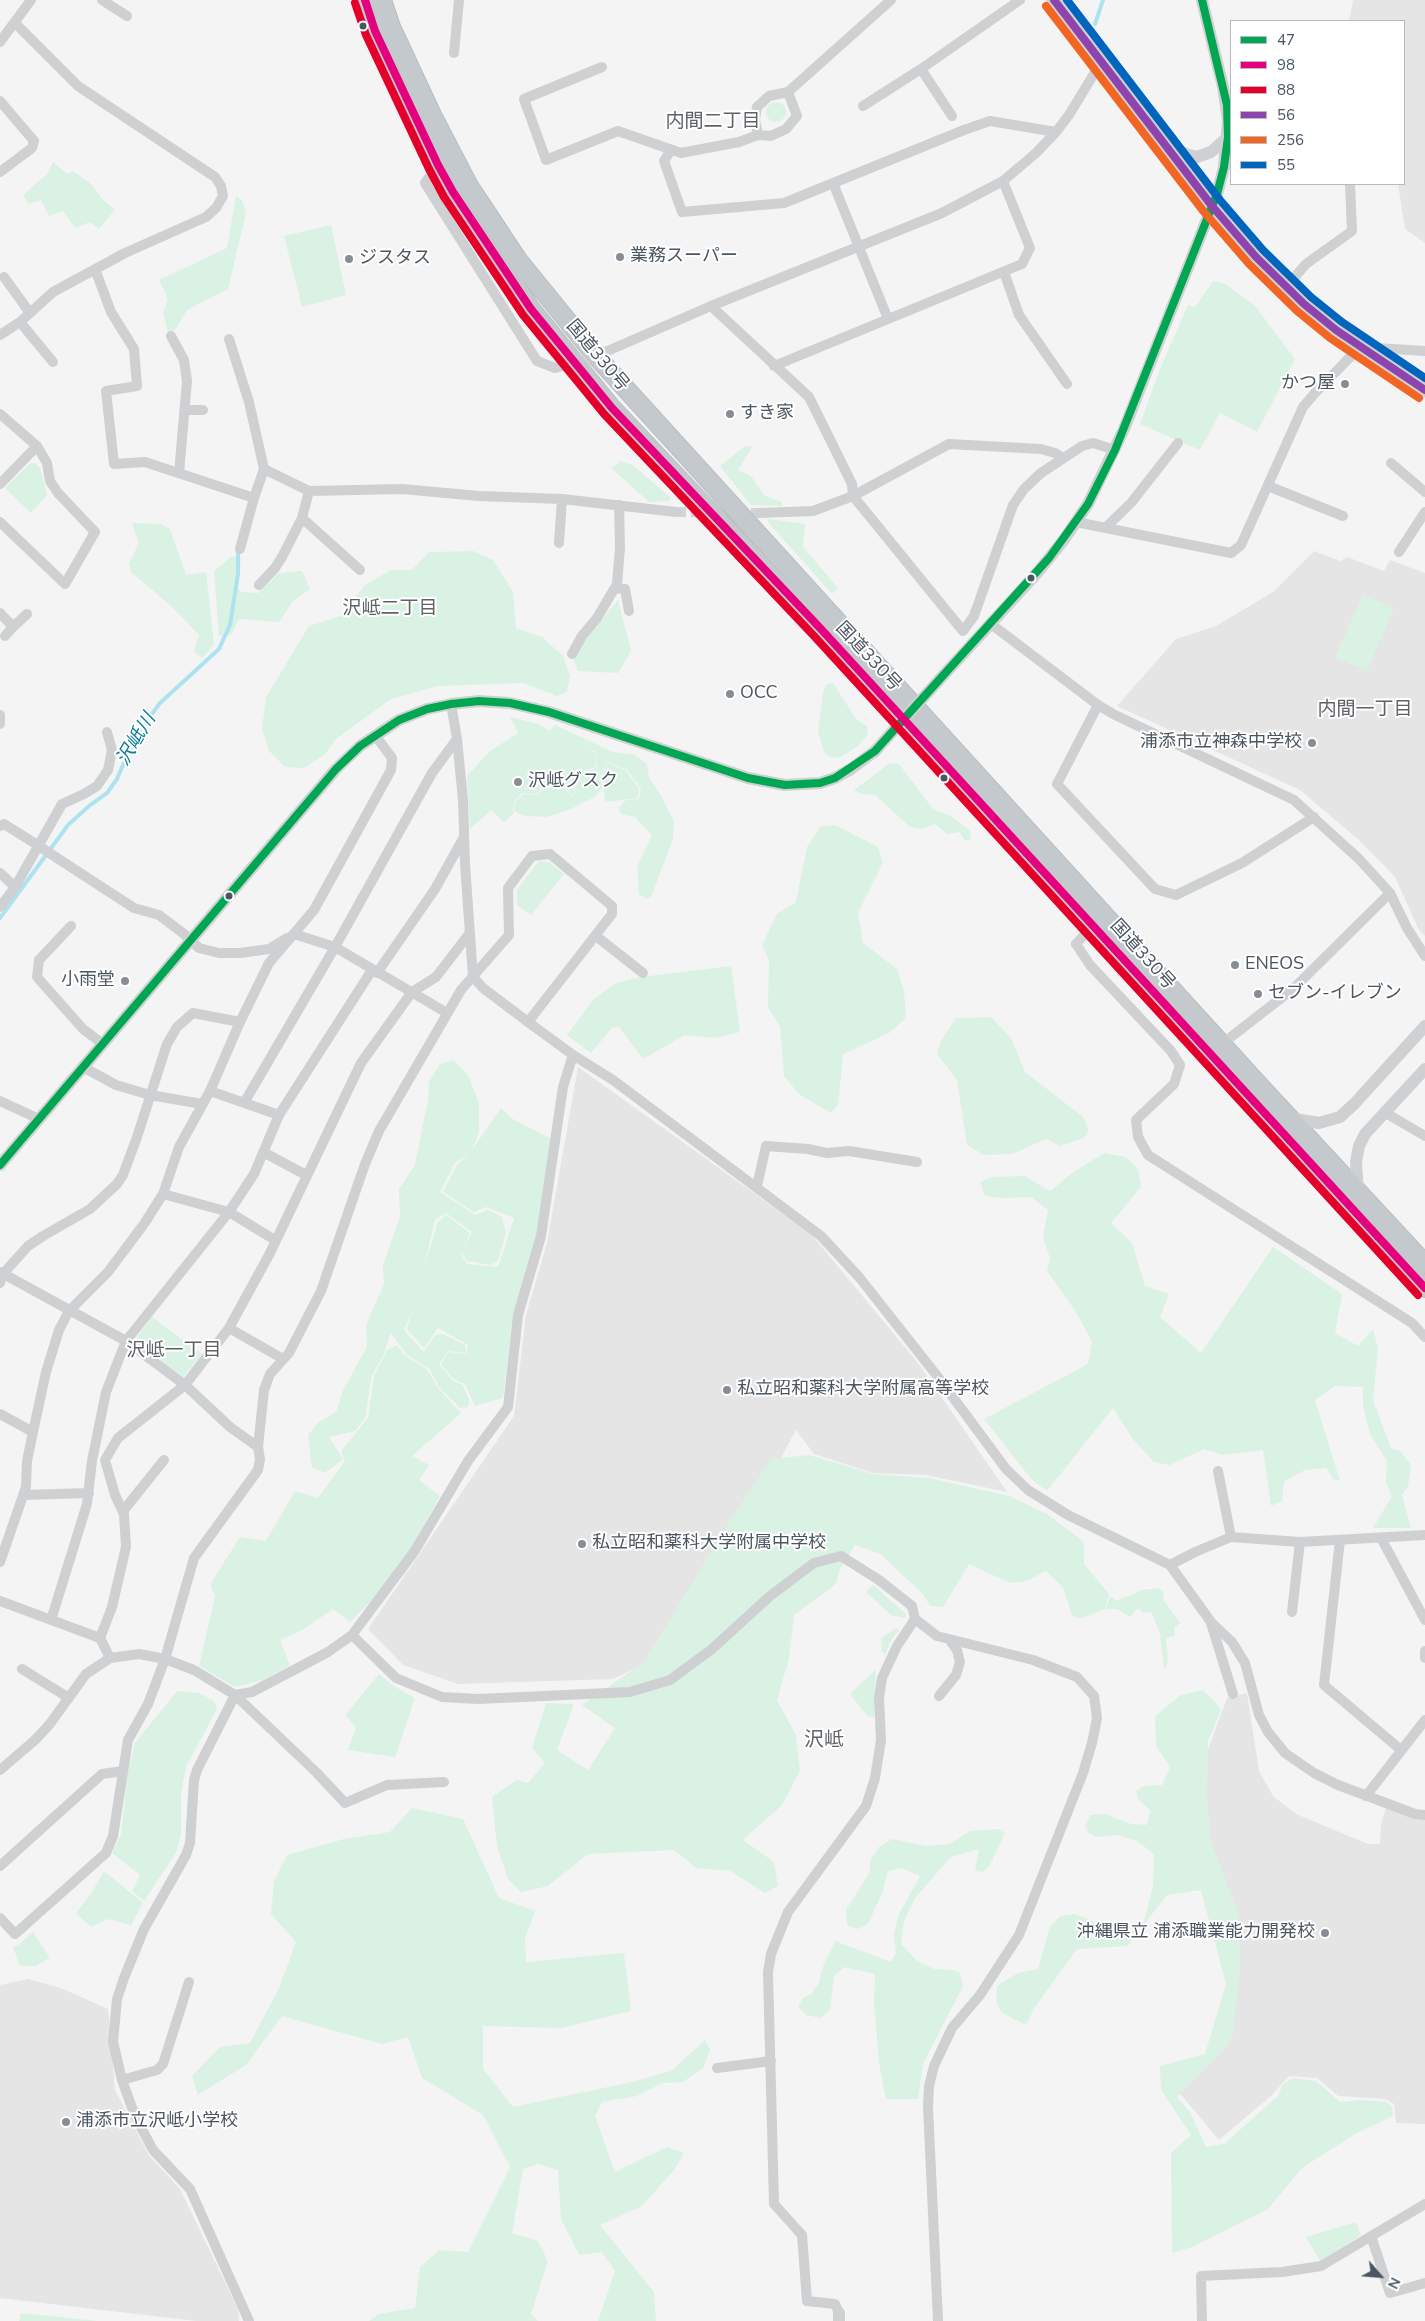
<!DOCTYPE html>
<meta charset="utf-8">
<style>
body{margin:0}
#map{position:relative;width:1425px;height:2321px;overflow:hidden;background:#f4f4f4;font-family:"Nunito Sans",sans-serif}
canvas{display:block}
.legend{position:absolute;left:1230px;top:20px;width:175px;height:165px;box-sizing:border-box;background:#fff;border:1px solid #b7bbc0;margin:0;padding:6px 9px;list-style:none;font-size:15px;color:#4a5661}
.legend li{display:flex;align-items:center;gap:10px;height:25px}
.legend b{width:25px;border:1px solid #b7bbc0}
.north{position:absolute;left:1355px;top:2251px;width:50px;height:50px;-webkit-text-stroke:4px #fff;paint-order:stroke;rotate:117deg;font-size:14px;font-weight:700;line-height:20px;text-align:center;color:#4a5661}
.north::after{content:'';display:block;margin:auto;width:18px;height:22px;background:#4a5661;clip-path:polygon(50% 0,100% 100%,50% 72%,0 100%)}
</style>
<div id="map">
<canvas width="1425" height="2321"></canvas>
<ul class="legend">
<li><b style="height:6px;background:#00a651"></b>47</li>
<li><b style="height:6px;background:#e5007d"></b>98</li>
<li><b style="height:6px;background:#e4002b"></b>88</li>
<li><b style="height:6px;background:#8e44ad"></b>56</li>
<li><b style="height:6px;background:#f26522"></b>256</li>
<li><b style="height:6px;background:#0065bd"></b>55</li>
</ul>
<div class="north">N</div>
</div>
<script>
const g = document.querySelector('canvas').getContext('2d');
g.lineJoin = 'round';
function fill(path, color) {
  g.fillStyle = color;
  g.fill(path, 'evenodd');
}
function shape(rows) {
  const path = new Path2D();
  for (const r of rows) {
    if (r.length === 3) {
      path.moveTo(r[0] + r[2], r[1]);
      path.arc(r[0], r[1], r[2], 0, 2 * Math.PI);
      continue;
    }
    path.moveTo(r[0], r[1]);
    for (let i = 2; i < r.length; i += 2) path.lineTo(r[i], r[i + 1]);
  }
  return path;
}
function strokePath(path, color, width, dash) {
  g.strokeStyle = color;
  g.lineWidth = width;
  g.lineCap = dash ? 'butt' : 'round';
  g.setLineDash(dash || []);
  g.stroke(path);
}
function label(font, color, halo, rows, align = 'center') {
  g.font = font + ' "Nunito Sans","Noto Sans JP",sans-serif';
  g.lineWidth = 4;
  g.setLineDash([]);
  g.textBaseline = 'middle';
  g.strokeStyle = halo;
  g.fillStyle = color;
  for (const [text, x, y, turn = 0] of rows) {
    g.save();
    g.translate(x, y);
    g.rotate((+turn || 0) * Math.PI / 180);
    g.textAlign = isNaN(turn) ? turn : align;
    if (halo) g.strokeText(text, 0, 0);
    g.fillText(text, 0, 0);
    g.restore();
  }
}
fill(shape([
 [1353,0,1425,0,1425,243,1405,229,1398,184,1404,184,1404,21,1349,21],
 [1314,551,1340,561,1347,557,1384,571,1390,560,1425,573,1425,936,1418,928,1395,877,1360,841,1300,790,1117,706,1176,639,1216,626,1273,592],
 [578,1067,811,1234,918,1363,1007,1492,926,1475,873,1473,814,1454,796,1430,678,1648,613,1679,458,1684,403,1665,368,1629,514,1416,526,1315,547,1243],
 [1247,1693,1259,1771,1273,1796,1296,1814,1368,1844,1380,1844,1381,1824,1386,1808,1425,1818,1425,2124,1396,2123,1394,2104,1386,2099,1338,2096,1317,2078,1289,2076,1272,2095,1219,2140,1177,2090,1216,2053,1231,1963,1196,1782,1227,1698],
 [28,1979,61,1988,108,2009,115,2090,148,2154,180,2189,238,2309,239,2321,196,2321,0,2298,0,1985]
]), '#e6e5e6');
fill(shape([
 [776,112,10],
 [53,162,67,174,73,171,91,184,103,200,115,210,99,229,90,222,75,228,63,211,49,216,41,200,29,204,23,195,47,174],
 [236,196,242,200,246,213,228,289,187,310,175,330,168,332,163,313,168,299,159,280,227,248],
 [331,225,346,295,302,307,284,236],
 [1213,281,1226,284,1255,306,1295,359,1257,432,1220,413,1200,450,1140,424,1162,364,1188,305,1195,307],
 [753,446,738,470,751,476,765,496,782,502,782,506,751,505,720,466,744,447],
 [621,461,633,465,671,498,669,501,649,502,611,468],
 [35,463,40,468,47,495,31,513,5,488,29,464],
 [769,519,805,524,803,547,838,588,832,594,768,522],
 [132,523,160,524,170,529,186,575,206,572,214,645,202,658,194,651,199,635,170,605,131,572,129,563,139,543],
 [473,551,493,560,513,592,516,628,542,637,563,656,570,676,567,692,557,696,523,683,438,686,391,699,336,739,325,754,304,768,285,767,269,751,262,729,266,697,309,626,341,616,366,584,391,570,412,570,429,552],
 [232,556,241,558,238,587,240,592,258,593,279,573,302,571,310,589,293,601,279,622,239,619,231,635,219,636,214,571],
 [1363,595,1394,608,1367,671,1335,657],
 [618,600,631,651,618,673,578,671,572,657],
 [833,683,856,719,867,726,868,734,858,746,839,758,830,757,824,752,818,732,823,694,826,685],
 [510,717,539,724,549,731,555,725,613,752,635,755,647,764,649,778,662,797,674,822,673,839,651,897,646,899,639,894,637,866,652,835,635,817,621,814,618,808,626,800,639,799,641,788,627,770,608,762,601,776,602,788,595,797,571,809,547,817,525,816,514,811,515,802,523,794,536,795,550,785,561,784,574,798,576,783,581,774,596,768,597,752,583,749,597,753,595,767,580,773,574,782,574,797,562,783,550,784,536,794,522,793,514,802,513,812,514,813,504,822,491,810,470,829,467,776,490,751,518,733],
 [608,763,626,771,639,788,638,798,605,802,602,776],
 [890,763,899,764,933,809,951,816,970,831,971,839,965,841,960,832,947,834,935,824,923,829,910,827,875,795,862,794,854,790],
 [835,825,878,847,883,863,858,913,863,943,897,969,904,991,906,1018,889,1033,843,1054,838,1105,831,1113,799,1094,784,1076,780,1026,768,1008,769,960,762,945,777,914,796,902,807,847,821,826],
 [539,861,549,862,564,874,531,915,517,905,517,889],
 [731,966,740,1032,715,1038,685,1035,643,1059,619,1027,612,1028,591,1053,567,1035,594,999,616,983,641,977],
 [991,1017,1011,1038,1025,1072,1083,1117,1089,1130,1084,1138,1060,1146,1046,1139,1012,1154,984,1155,967,1145,957,1080,937,1054,941,1041,956,1018],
 [453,1060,468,1075,479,1103,479,1132,472,1150,501,1108,514,1120,550,1138,546,1187,532,1257,512,1324,503,1398,475,1406,465,1384,452,1378,441,1364,448,1352,466,1354,468,1345,438,1328,424,1348,407,1329,412,1310,404,1330,424,1352,435,1335,443,1334,465,1345,466,1353,448,1351,439,1364,452,1380,463,1385,469,1400,468,1407,460,1408,439,1387,429,1368,407,1355,391,1333,383,1356,372,1375,365,1418,355,1431,329,1437,343,1459,325,1473,312,1467,308,1435,318,1423,337,1411,342,1392,367,1347,366,1325,384,1284,383,1265,400,1217,399,1189,415,1165,428,1100,429,1082,440,1064],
 [468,1154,457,1165,443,1192,474,1212,486,1207,514,1218,498,1267,467,1264,461,1254,462,1252,467,1261,490,1265,498,1261,506,1233,502,1217,488,1210,475,1215,440,1192,455,1163],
 [446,1213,472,1232,463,1249,470,1233,446,1215,438,1222,424,1267,435,1220],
 [1104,1153,1126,1157,1138,1169,1141,1187,1111,1223,1132,1243,1145,1286,1169,1294,1160,1317,1201,1353,1273,1247,1342,1294,1335,1333,1358,1346,1373,1329,1378,1348,1373,1400,1391,1448,1400,1451,1411,1465,1408,1487,1402,1495,1411,1528,1373,1528,1392,1496,1386,1483,1387,1461,1370,1434,1363,1406,1363,1387,1335,1386,1315,1400,1340,1481,1333,1479,1326,1468,1305,1470,1284,1481,1282,1501,1271,1506,1263,1450,1223,1455,1204,1449,1170,1465,1154,1462,1133,1439,1113,1408,1047,1491,1032,1480,984,1419,1088,1364,1092,1342,1076,1312,1047,1271,1050,1258,1043,1238,1048,1210,1031,1197,1003,1198,985,1196,980,1182,991,1177,1025,1176,1050,1191,1072,1173],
 [152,1317,202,1354,183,1377,142,1346,138,1336],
 [397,1345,405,1356,427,1369,438,1388,461,1413,412,1456,429,1465,419,1480,440,1496,408,1553,379,1593,350,1622,333,1609,304,1629,280,1640,290,1665,263,1680,235,1687,199,1666,215,1596,210,1584,240,1537,266,1541,295,1491,318,1498,345,1461,341,1451,368,1418,374,1376,387,1350],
 [809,1455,873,1474,929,1478,1009,1496,1047,1514,1084,1542,1084,1564,1109,1594,1105,1609,1082,1618,1072,1616,1063,1587,1046,1571,1027,1581,1010,1583,969,1564,943,1607,930,1606,923,1594,880,1554,855,1545,839,1571,836,1584,794,1615,789,1658,777,1700,796,1735,800,1771,782,1805,743,1840,774,1862,778,1886,765,1893,730,1871,696,1868,674,1850,588,1854,548,1886,521,1892,508,1879,497,1846,492,1797,517,1780,528,1783,545,1763,532,1748,546,1703,574,1704,557,1750,588,1770,615,1728,582,1705,644,1662,733,1516,771,1459],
 [873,1585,906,1614,905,1618,891,1615,866,1592],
 [1158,1588,1164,1592,1163,1599,1180,1623,1174,1628,1175,1636,1166,1638,1168,1663,1164,1670,1160,1633,1151,1612,1144,1613,1138,1608,1130,1617,1117,1609,1106,1609,1110,1596,1116,1601,1143,1590],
 [896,1628,899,1630,890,1642,886,1654,882,1652,881,1638],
 [876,1669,874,1718,867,1716,850,1694],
 [379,1674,394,1686,415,1698,395,1757,348,1750,356,1727,345,1715],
 [1202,1690,1214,1700,1221,1710,1208,1741,1207,1794,1210,1838,1238,1913,1240,1967,1233,2034,1227,2047,1177,2097,1190,2112,1206,2147,1224,2144,1278,2096,1283,2084,1293,2078,1316,2081,1340,2102,1360,2100,1386,2102,1392,2107,1393,2116,1355,2134,1302,2168,1268,2209,1192,2247,1172,2253,1171,2153,1191,2135,1161,2090,1160,2066,1205,2054,1226,1984,1201,1890,1167,1895,1127,1946,1077,1949,1035,2007,1026,2025,1002,2013,997,2005,996,1993,998,1985,1018,1973,1038,1969,1050,1926,1061,1916,1075,1914,1110,1928,1118,1934,1129,1932,1144,1921,1153,1886,1154,1854,1137,1841,1118,1835,1096,1837,1089,1833,1085,1826,1090,1815,1105,1814,1131,1824,1146,1825,1151,1811,1138,1799,1136,1791,1144,1786,1162,1785,1170,1767,1156,1746,1155,1716,1179,1696],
 [177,1691,199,1693,214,1701,217,1709,186,1767,181,1794,181,1835,176,1853,144,1901,132,1891,140,1875,112,1853,121,1834,128,1772,135,1743],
 [412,1808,463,1819,499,1898,535,1911,525,1938,526,1962,624,1953,631,2011,561,2028,483,2026,483,2069,513,2107,632,2082,671,2071,705,2040,710,2050,703,2068,683,2082,663,2083,637,2096,602,2102,595,2116,615,2172,667,2147,684,2153,674,2170,642,2206,600,2225,654,2292,656,2321,598,2321,615,2271,602,2252,579,2255,561,2219,558,2170,538,2164,523,2169,512,2233,538,2241,548,2261,531,2314,538,2321,369,2321,379,2314,415,2308,420,2267,439,2250,468,2252,510,2167,483,2115,422,2078,408,2037,382,2044,282,2016,246,2065,198,2095,192,2076,220,2047,250,2043,279,1988,296,1942,271,1914,274,1881,287,1855,344,1839,390,1832],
 [998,1829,1005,1833,989,1867,982,1872,975,1870,979,1849,951,1857,915,1898,904,1921,901,1944,917,1961,934,1969,953,1970,960,1973,963,1986,923,2064,918,2099,886,2099,879,2063,874,2002,875,1974,844,1967,834,1976,830,2010,821,2018,806,2015,798,2007,803,1998,811,1994,818,1985,824,1964,835,1941,891,1962,896,1953,894,1934,898,1916,920,1876,902,1868,888,1871,882,1893,868,1924,858,1929,847,1925,846,1910,870,1872,870,1861,879,1847,892,1839,926,1846,950,1844,970,1831],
 [104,1871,143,1903,131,1925,108,1919,91,1927,76,1913,91,1894],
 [33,1932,50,1958,36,1966,20,1966,13,1947,18,1945],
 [1356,2222,1361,2235,1320,2261,1306,2237],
 [21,2313,98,2321,19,2321]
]), '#d9f2e3');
strokePath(shape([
 [1095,24,1103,0],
 [0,918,68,825,89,806,107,793,117,779,135,737,160,703,219,649,230,625,238,574,238,550]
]), '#aee2f0', 4);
strokePath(shape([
 [676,512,759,513]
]), '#d2d4d7', 10, [10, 5]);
const trunk = shape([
 [365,0,375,31,438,165,453,192,531,309,575,363,612,408,821,629,1425,1288],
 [382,0,391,27,432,115,469,186,518,260,596,356,1258,1084,1425,1264]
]);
strokePath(trunk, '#b9bec3', 20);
strokePath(shape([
 [102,0,127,16],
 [0,42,31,0],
 [454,53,459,0],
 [602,67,524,99,546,160,618,131,681,153,739,142,758,135,771,136,786,129,797,116,788,92],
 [921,69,952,116],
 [0,101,34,141,32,148,0,172],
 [863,106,921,69,1020,0],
 [758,135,755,120,757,107,769,96,788,92,891,0],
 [671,150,664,161,682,212,784,203,964,130,990,121,1056,132],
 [438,165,425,183,537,361,555,368,596,356,711,306,942,213,1003,181,1036,153,1056,132,1069,115,1095,72,1103,63],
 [833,183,888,319],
 [95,269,111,312,134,349,137,386,106,391,114,464,145,462,254,498,264,469,309,491,402,489,479,496,562,499,676,512],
 [1004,272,1019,315,1067,384],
 [4,277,30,313],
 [1286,287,1306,264,1352,231,1350,184],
 [711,306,809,397,852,484,853,496,963,631,974,616,1013,505,1024,489,1041,473,1082,446,1093,443,1115,450],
 [20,322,53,362],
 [0,335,20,322,53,292,125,253,206,217,216,208,223,196,221,186,215,177,78,86,15,23],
 [171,336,184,360,187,381,179,473],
 [229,339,249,402,264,469],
 [774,366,1022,264,1030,248,1003,181],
 [186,410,203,410],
 [0,414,37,446,47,463,50,481,58,493,95,532,65,584,0,522],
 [1391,463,1425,492],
 [0,484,37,446],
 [1268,486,1343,516],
 [759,513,813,511,853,496,949,444,1041,449,1055,453,1063,458],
 [302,518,360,570],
 [1076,522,1231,553,1241,545,1303,407,1315,393,1360,347,1425,351],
 [1106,527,1131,503,1178,443],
 [559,543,562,499],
 [240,549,254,498],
 [1399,552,1425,512],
 [259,585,275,568,282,557,302,518,309,491],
 [615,588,625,589,629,611],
 [0,613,13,627,5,636],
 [991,624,1098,705,1115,715,1294,800,1359,859,1390,893,1407,928,1425,956],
 [13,627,27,614],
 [572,654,582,636,597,618,617,584,620,548,619,505],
 [451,704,457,739,463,800,465,864,473,977,483,988,528,1022,573,1055,613,1080,821,1236,859,1277,938,1377,1006,1469,1028,1490,1068,1515,1170,1565,1211,1622,1232,1642,1245,1663,1259,1715,1268,1732,1285,1753,1314,1773,1338,1785,1415,1814,1425,1815],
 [1098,705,1057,784,1155,889,1176,895,1242,863,1314,817],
 [0,715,0,724],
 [0,826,4,824,36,844],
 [57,858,134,908,159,915,184,934,199,948,219,953,240,953,269,949,287,938],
 [0,873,15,887],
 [0,907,15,887,62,804,84,794,97,786,108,770,112,750,107,732],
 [1093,925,1076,944,1090,965,1171,1051,1180,1065,1174,1084,1136,1120,1138,1137,1148,1155,1412,1323,1425,1337],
 [71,926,39,960,37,977,83,1029,103,1044],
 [294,934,335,947,447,1013],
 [596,936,643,973],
 [377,973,435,889,464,837],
 [1222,1044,1294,988,1390,893],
 [83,1067,116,1085,150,1095,202,1104],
 [210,1091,279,1115],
 [0,1101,39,1119],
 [244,1103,335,947,432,773,457,739],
 [1384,1112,1425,1136],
 [263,1152,306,1175],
 [757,1186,766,1146,808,1149,827,1153,849,1151,917,1162],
 [163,1194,229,1212,275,1240],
 [0,1272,126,1341,185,1385,230,1427,258,1447,260,1459,258,1470,194,1558,165,1659,148,1704,128,1740,113,1836,106,1853,15,1934,0,1918],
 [0,1283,3,1274,28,1246,43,1236,90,1209,117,1184,123,1175,137,1137,167,1044,177,1027,193,1013,240,1022],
 [229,1328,283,1359],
 [0,1414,33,1432],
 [258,1447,264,1390,270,1374,289,1353,321,1291,365,1164,379,1131,461,990,509,935,508,888,532,856,550,854,612,906,612,914,528,1022],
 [1218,1471,1231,1537],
 [23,1495,89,1493],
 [123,1511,164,1460],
 [1381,1538,1425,1620],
 [1340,1540,1324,1685,1401,1750],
 [0,1562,26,1487,27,1461,33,1432,46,1372,59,1330,69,1311,108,1272,144,1224,163,1194,179,1147,210,1091,240,1022,269,963,314,910,391,770,392,758,375,735],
 [1170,1565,1195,1552,1231,1537,1300,1542,1425,1535],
 [0,1601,100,1638,110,1658],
 [1292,1612,1300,1542],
 [51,1620,87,1504,92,1461,106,1392,126,1341,229,1212,254,1174,279,1115,372,970],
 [1211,1623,1233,1694],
 [352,1635,396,1678,442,1697,478,1699,630,1692,670,1680,712,1649,770,1596,814,1563,841,1556,879,1580,912,1606,915,1619,937,1636,1033,1660,1077,1677,1094,1696,1097,1718,1092,1743,1083,1773,1019,1935,980,1995,952,2028,934,2066,929,2086,928,2107,938,2321],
 [100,1638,112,1607,126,1547,124,1514,115,1495,105,1460,118,1438,185,1385,229,1328,269,1255,361,1063,412,992,436,977,469,934],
 [1425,1651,1425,1658],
 [22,1669,69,1698],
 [235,1695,252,1692,328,1652,352,1635,414,1552,468,1461,508,1407,518,1315,541,1236,563,1087,573,1055],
 [235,1695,197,1770,194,1780,190,1843,186,1855,144,1929,124,1978,117,1999,113,2042,122,2080,135,2116,153,2150,190,2189,249,2321],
 [939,1696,956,1675,960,1662,957,1650,949,1639],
 [0,1770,35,1740,49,1725,86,1674,110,1658,139,1654,165,1659,194,1670,235,1695,316,1772,345,1803,387,1785,444,1782],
 [1366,1796,1425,1720],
 [0,1866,102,1774,123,1771],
 [717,2068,771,2061],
 [122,2080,157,2070,163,2064,189,1982],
 [1371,2236,1390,2293,1425,2283],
 [839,2313,835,2304,807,2301,802,2235,774,2204,768,1972,771,1954,788,1912,866,1806,875,1778,881,1740,879,1698,882,1678,897,1646,915,1619],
 [1202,2321,1201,2276,1282,2272,1321,2266,1425,2204]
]), '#ced0d2', 10);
strokePath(shape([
 [1166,144,1186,154,1197,157,1211,152,1228,137],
 [940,679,1037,573,1063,541,1088,504,1124,429,1217,194,1224,167,1228,121,1223,87,1202,0],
 [1290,1118,1319,1123,1340,1117,1355,1103,1425,1026],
 [0,1165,336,769,360,746,399,720,427,709,451,704,479,701,510,703,549,712,748,778,785,785,820,783,835,778,851,769,875,751],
 [1358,1193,1356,1162,1359,1146,1365,1134,1425,1069],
 [839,2313,839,2321]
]), '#ced0d2', 12);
strokePath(shape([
 [1054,0,1212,206,1256,257,1304,304,1336,330,1425,390]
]), '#ced0d4', 15);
strokePath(trunk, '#c4c9cd', 18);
strokePath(shape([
 [36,844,57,858]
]), '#ced0d2', 10);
strokePath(shape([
 [875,751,940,679]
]), '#ced0d2', 12);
strokePath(shape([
 [0,1165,336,769,360,746,399,720,427,709,451,704,479,701,510,703,549,712,748,778,785,785,820,783,835,778,875,751,1049,558,1088,504,1115,450,1217,194,1224,167,1228,137,1227,105,1202,0]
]), '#00a651', 8);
strokePath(shape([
 [365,0,375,31,438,165,453,192,531,309,612,408,821,629,1425,1288]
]), '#e5007d', 8);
strokePath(shape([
 [355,3,366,35,429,169,444,197,523,315,604,414,814,636,1418,1295]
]), '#e4002b', 8);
strokePath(shape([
 [1054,0,1212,206,1256,257,1304,304,1336,330,1425,390]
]), '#8e44ad', 8);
strokePath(shape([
 [1046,6,1204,212,1249,264,1297,311,1330,338,1419,398]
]), '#f26522', 8);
strokePath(shape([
 [1067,0,1220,200,1263,250,1311,297,1342,322,1425,378]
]), '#0065bd', 8);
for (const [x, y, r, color] of [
 [363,26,4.5,"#4a5661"],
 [620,257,5,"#868d94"],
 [349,259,5,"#868d94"],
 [1345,384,5,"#868d94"],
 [730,414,5,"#868d94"],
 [1031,578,4.5,"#4a5661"],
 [730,694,5,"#868d94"],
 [1312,743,5,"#868d94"],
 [944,778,4.5,"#4a5661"],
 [518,782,5,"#868d94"],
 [229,896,4.5,"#4a5661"],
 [1235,965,5,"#868d94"],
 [125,981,5,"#868d94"],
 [1258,994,5,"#868d94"],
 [727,1390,5,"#868d94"],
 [582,1544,5,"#868d94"],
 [1325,1933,5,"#868d94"],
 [66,2122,5,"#868d94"]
]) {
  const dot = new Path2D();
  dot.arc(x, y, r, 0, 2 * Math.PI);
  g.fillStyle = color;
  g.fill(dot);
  strokePath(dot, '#fff', 2);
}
label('18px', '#4a5661', '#fff', [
 ["業務スーパー",630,257],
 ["ジスタス",359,259],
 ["かつ屋",1335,384,"right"],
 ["すき家",740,414],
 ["OCC",740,694],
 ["浦添市立神森中学校",1302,743,"right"],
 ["沢岻グスク",528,782],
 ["ENEOS",1245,965],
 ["小雨堂",115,981,"right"],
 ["セブン-イレブン",1268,994],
 ["私立昭和薬科大学附属高等学校",737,1390],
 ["私立昭和薬科大学附属中学校",592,1544],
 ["沖縄県立 浦添職業能力開発校",1315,1933,"right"],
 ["浦添市立沢岻小学校",76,2122]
], 'left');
label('18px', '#4a5661', '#fff', [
 ["国道330号",597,356,50],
 ["国道330号",868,657,47],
 ["国道330号",1142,955,48]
]);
label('19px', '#5f6368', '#fff', [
 ["内間二丁目",713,122],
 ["沢岻二丁目",390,609],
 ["内間一丁目",1365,710],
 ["沢岻一丁目",174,1351]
]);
label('italic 19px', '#0c7c9b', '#fff', [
 ["沢岻川",137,740,-59]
]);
label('20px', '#5f6368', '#fff', [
 ["沢岻",824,1741]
]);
</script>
